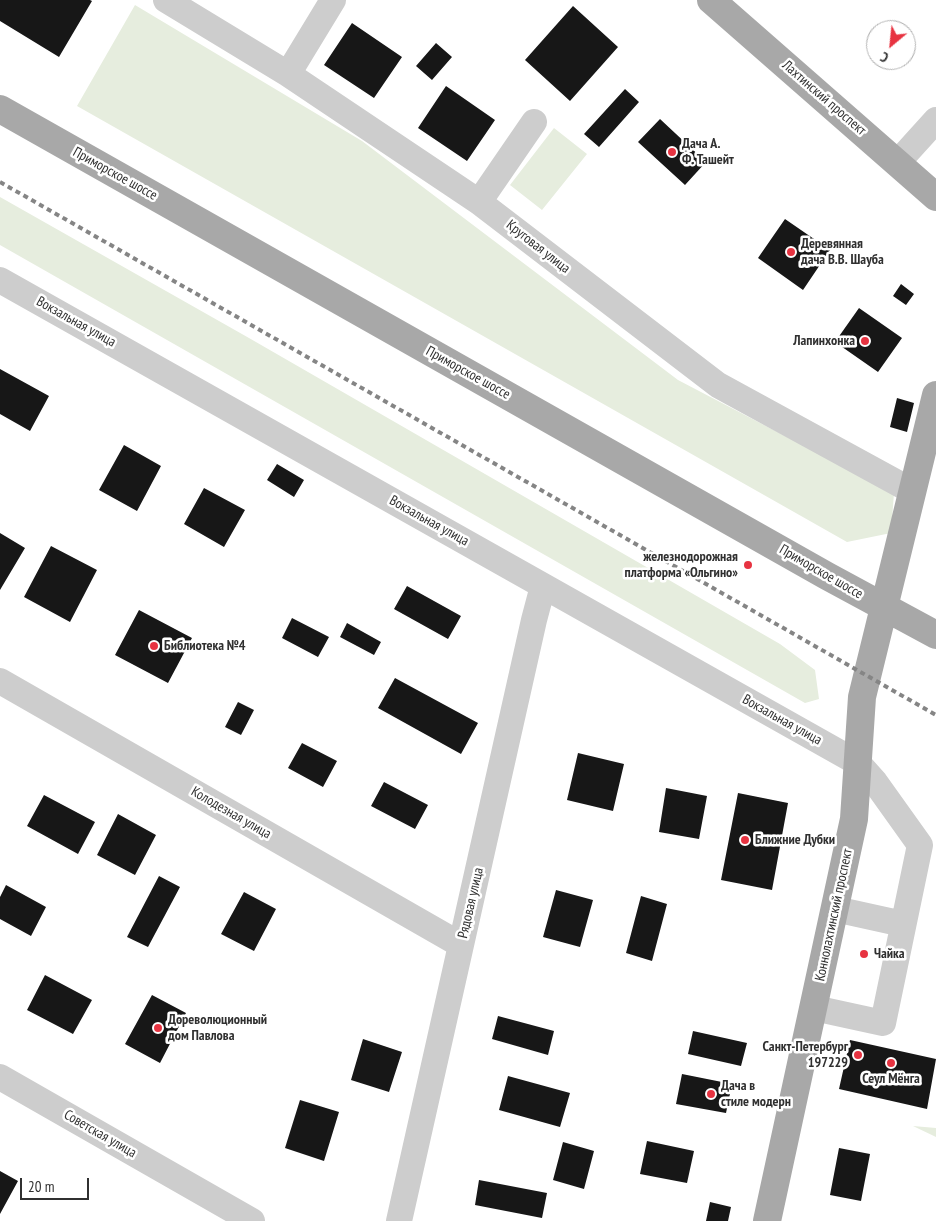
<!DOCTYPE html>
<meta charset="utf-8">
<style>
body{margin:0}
#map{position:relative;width:936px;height:1221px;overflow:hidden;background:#fff;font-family:"PT Sans Narrow",sans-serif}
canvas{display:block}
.north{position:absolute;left:866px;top:20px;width:50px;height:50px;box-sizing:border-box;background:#fff;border:1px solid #acacac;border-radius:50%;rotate:208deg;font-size:14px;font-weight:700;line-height:20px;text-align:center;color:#303030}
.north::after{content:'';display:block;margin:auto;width:18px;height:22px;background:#e73341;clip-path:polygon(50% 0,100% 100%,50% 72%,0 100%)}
.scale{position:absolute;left:20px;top:1178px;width:69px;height:22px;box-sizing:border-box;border:2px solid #303030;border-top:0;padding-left:6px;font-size:15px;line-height:18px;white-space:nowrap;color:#303030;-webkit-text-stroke:4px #fff;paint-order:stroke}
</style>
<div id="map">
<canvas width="936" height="1221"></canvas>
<div class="north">С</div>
<div class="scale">20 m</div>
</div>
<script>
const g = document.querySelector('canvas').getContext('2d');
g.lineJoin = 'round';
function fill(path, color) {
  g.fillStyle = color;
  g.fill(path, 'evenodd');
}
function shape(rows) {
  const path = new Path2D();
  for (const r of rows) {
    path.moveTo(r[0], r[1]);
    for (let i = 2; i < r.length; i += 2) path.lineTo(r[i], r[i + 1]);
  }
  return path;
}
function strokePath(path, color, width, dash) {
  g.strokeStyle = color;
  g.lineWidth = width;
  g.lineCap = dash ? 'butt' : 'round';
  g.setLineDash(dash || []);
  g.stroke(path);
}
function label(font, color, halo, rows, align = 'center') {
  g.font = font + ' "PT Sans Narrow",sans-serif';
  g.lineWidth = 5;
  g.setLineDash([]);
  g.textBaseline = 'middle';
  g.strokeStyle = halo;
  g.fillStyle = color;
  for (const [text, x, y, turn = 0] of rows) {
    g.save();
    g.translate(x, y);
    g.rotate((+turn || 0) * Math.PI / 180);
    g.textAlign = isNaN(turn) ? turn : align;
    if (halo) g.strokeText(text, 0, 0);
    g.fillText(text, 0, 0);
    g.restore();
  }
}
fill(shape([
 [135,5,362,141,678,380,894,493,891,533,847,542,77,106],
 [554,128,587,154,542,210,510,185],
 [0,197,249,338,780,644,815,670,819,699,805,703,0,245],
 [913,1126,936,1128,936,1137]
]), '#e6edde');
fill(shape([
 [0,0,90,0,92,1,59,57,0,21],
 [573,6,618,47,570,101,525,60],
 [352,23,402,57,374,98,324,65],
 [436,43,452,57,432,80,416,66],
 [446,86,495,120,467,161,418,128],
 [625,89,639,102,599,147,584,134],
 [660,119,706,162,685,185,638,142],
 [785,219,830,250,803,290,758,258],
 [901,284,914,294,906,305,893,296],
 [859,308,902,338,878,372,835,342],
 [0,369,49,396,30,431,0,414],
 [897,398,914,403,907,432,890,427],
 [124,445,161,466,137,511,99,490],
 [277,464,304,480,294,497,267,480],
 [204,488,245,510,224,547,184,524],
 [0,533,25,548,0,590],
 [51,546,97,570,70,622,24,597],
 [407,586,461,616,448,639,394,609],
 [139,610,192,638,168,683,115,655],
 [292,618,329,637,318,657,282,638],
 [347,623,381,642,374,655,340,637],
 [395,678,478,723,461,754,378,708],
 [238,702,254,710,241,735,225,727],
 [302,743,337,761,323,787,288,768],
 [578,753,624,764,613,811,567,800],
 [384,782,428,805,415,829,371,806],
 [666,788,707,796,699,839,659,832],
 [738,793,788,803,772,890,721,880],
 [44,795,95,822,78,854,27,826],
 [118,814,156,835,135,875,97,855],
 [159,876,180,887,148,947,127,937],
 [6,885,46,907,31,936,0,919,0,897],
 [556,890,593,900,580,947,543,937],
 [244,892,276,909,254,951,221,934],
 [641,896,667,904,652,961,626,953],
 [45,975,92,1000,73,1034,27,1010],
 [152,995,186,1013,160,1063,125,1044],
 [498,1016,554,1031,548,1055,492,1039],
 [693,1031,747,1043,741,1066,688,1054],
 [363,1039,402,1052,389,1092,351,1080],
 [850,1040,936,1059,927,1109,839,1089],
 [682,1074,732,1084,726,1113,676,1104],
 [508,1076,570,1093,560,1127,499,1110],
 [300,1100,339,1112,324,1161,285,1148],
 [647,1141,694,1151,687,1183,640,1174],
 [563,1142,594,1151,584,1189,553,1180],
 [839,1148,870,1154,861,1201,830,1195],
 [0,1171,18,1181,0,1214],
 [479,1180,547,1193,542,1218,475,1205],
 [710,1202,731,1207,728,1221,706,1221]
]), '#171717');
strokePath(shape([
 [166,0,288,74,479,202,718,385,912,491],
 [288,74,333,0],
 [898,162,936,120],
 [479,202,534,122],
 [0,280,858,763,875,782,920,845,883,1023,814,1008],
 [0,681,461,945],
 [835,909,903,924],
 [0,1077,252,1221],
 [399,1221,534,620,543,586]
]), '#cdcdcd', 26);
strokePath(shape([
 [711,0,936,197],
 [0,109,827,576,936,635],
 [767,1221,854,819,862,697,936,395]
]), '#a8a8a8', 28);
strokePath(shape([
 [0,182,936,715]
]), '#858585', 4, [5, 4]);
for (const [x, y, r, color] of [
 [672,152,5,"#e73341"],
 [791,252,5,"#e73341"],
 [865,341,5,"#e73341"],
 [748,565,5,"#e73341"],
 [154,646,5,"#e73341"],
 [745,840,5,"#e73341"],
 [864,954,5,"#e73341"],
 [158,1028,5,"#e73341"],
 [858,1055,5,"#e73341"],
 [891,1063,5,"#e73341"],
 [711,1094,5,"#e73341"]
]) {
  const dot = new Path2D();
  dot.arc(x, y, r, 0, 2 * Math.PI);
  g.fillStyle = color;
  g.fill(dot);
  strokePath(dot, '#fff', 2);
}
label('14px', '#303030', '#fff', [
 ["Лахтинский проспект",824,98,41],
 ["Приморское шоссе",115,174,29],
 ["Круговая улица",538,247,38],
 ["Вокзальная улица",76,322,29],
 ["Приморское шоссе",468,373,29],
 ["Вокзальная улица",429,521,29],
 ["Приморское шоссе",821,572,30],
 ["Вокзальная улица",782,720,29],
 ["Колодезная улица",231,813,30],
 ["Рядовая улица",471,903,-77],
 ["Коннолахтинский проспект",834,915,-78],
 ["Советская улица",100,1134,30]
]);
label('bold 14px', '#303030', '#fff', [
 ["Дача А.",682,144],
 ["Ф. Ташейт",682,160],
 ["Деревянная",801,244],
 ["дача В.В. Шауба",801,260],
 ["Лапинхонка",855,341,"right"],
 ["железнодорожная",738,557,"right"],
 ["платформа «Ольгино»",738,573,"right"],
 ["Библиотека №4",164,646],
 ["Ближние Дубки",755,840],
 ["Чайка",874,954],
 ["Дореволюционный",168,1020],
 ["дом Павлова",168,1036],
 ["Санкт-Петербург",848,1047,"right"],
 ["197229",848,1063,"right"],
 ["Сеул Мёнга",891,1079,"center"],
 ["Дача в",721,1086],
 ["стиле модерн",721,1102]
], 'left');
</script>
